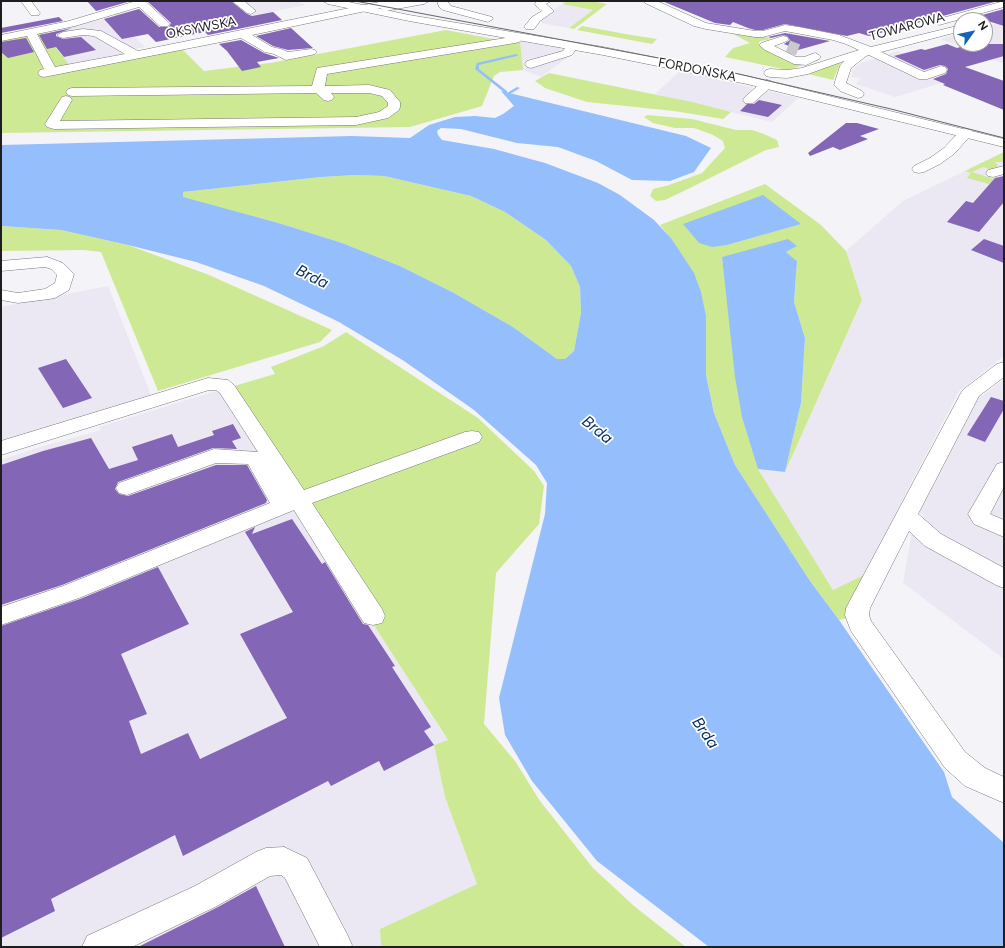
<!DOCTYPE html>
<meta charset="utf-8">
<style>
body{margin:0}
#map{position:relative;width:1005px;height:948px;overflow:hidden;background:#f4f3f8;font-family:Figtree,sans-serif}
canvas{display:block}
.frame{position:absolute;inset:0;border:2px solid #1e1e20;pointer-events:none}
.north{position:absolute;left:953px;top:12px;width:40px;height:40px;box-sizing:border-box;background:#fff;border:1px solid #a5a5a6;border-radius:50%;rotate:57deg;font-size:11px;font-weight:700;line-height:16px;text-align:center;color:#1e1e20}
.north::after{content:'';display:block;margin:auto;width:14px;height:18px;background:#1862b2;clip-path:polygon(50% 0,100% 100%,50% 72%,0 100%)}
</style>
<div id="map">
<canvas width="1005" height="948"></canvas>
<div class="frame"></div>
<div class="north">N</div>
</div>
<script>
const g = document.querySelector('canvas').getContext('2d');
g.lineJoin = 'round';
function fill(path, color) {
  g.fillStyle = color;
  g.fill(path, 'evenodd');
}
function shape(rows) {
  const path = new Path2D();
  for (const r of rows) {
    path.moveTo(r[0], r[1]);
    for (let i = 2; i < r.length; i += 2) path.lineTo(r[i], r[i + 1]);
  }
  return path;
}
function strokePath(path, color, width, dash) {
  g.strokeStyle = color;
  g.lineWidth = width;
  g.lineCap = dash ? 'butt' : 'round';
  g.setLineDash(dash || []);
  g.stroke(path);
}
function label(font, color, halo, rows, align = 'center') {
  g.font = font + ' Figtree,sans-serif';
  g.lineWidth = 3.5;
  g.setLineDash([]);
  g.textBaseline = 'middle';
  g.strokeStyle = halo;
  g.fillStyle = color;
  for (const [text, x, y, turn = 0] of rows) {
    g.save();
    g.translate(x, y);
    g.rotate((+turn || 0) * Math.PI / 180);
    g.textAlign = isNaN(turn) ? turn : align;
    if (halo) g.strokeText(text, 0, 0);
    g.fillText(text, 0, 0);
    g.restore();
  }
}
fill(shape([
 [160,1,296,1,306,5,198,26],
 [562,4,593,10,569,28,541,23,543,22,538,21],
 [152,7,174,27,134,36,145,47,121,51,123,54,69,64,43,32,115,17,113,14],
 [1004,21,1004,64,940,39,961,33,961,44,985,44,985,27],
 [520,41,576,51,541,77,523,70],
 [898,51,961,77,895,97,856,84,861,78,851,77,854,68,861,63],
 [680,71,798,98,772,122,655,94],
 [1004,152,1004,356,959,391,904,497,868,573,833,590,758,469,785,472,862,300,846,251,903,201],
 [108,286,151,395,1,442,1,307],
 [1004,379,1004,659,903,583,912,532,924,516,919,512,977,400],
 [223,389,448,741,434,745,445,797,477,884,380,929,381,947,1,947,1,460,40,447,101,430,99,427]
]), '#ebe7f3');
fill(shape([
 [567,1,591,1,607,4,574,29,569,28,593,10,562,4],
 [582,26,631,35,657,39,652,44,577,30],
 [446,30,499,40,520,41,523,70,500,72,494,76,482,106,410,127,1,133,1,40,15,37,17,38,43,32,69,64,182,49,204,71,270,63],
 [789,31,797,32,771,39,761,41,759,42,759,44,793,61,822,59,788,70,725,57,733,48,750,43,733,34,748,36,764,36,771,39,792,33],
 [838,62,841,62,833,80,804,73],
 [549,73,692,102,731,112,723,119,674,111,587,102,545,88,535,81],
 [647,115,692,119,736,130,752,130,764,134,777,140,779,147,766,150,690,188,665,200,656,201,650,196,653,189,669,185,702,173,725,148,723,141,713,135,694,128,675,128,653,123,644,117],
 [1004,152,1004,162,995,162,998,166,991,170,983,167,972,172,994,179,989,184,967,178,971,173,965,171],
 [356,175,384,176,471,196,505,212,546,240,571,266,580,287,581,313,574,351,565,359,557,359,513,327,454,293,400,266,342,243,282,224,183,198,183,192,321,177],
 [765,184,821,225,846,251,862,300,785,472,801,403,805,338,794,302,797,261,786,252,797,245,722,257,728,307,758,469,833,590,868,573,848,618,839,620,810,581,735,465,714,413,706,375,706,316,671,238,660,225],
 [800,224,727,245,699,243],
 [1,226,61,230,128,245,209,275,332,330,320,342,158,391,101,252,84,250,1,251],
 [346,332,478,418,534,471,544,486,539,524,496,573,484,724,515,761,540,801,593,868,634,906,686,947,381,947,380,929,477,884,445,797,434,745,448,740,273,469,231,387,275,374,271,367,324,346]
]), '#cee993');
fill(shape([
 [501,91,686,136,711,148,694,172,670,181,632,180,596,161,558,147,517,143,461,129,441,128,437,131,438,135,442,140,494,149,545,163,598,183,620,195,654,220,671,238,694,273,701,292,706,316,706,375,714,413,735,465,810,581,839,620,944,772,952,797,1004,843,1004,947,709,947,597,861,532,781,505,735,499,698,545,514,547,483,536,465,474,410,404,361,339,322,264,286,196,262,128,245,61,230,1,226,1,145,352,136,410,138,429,125,455,117,475,116,495,118,503,114,514,106],
 [356,175,384,176,471,196,505,212,546,240,571,266,580,287,581,313,574,351,565,359,557,359,513,327,454,293,400,266,342,243,282,224,183,197,183,192,321,177],
 [763,195,801,224,727,245,712,247,699,243,683,224],
 [788,239,797,246,786,252,797,261,794,302,805,338,801,403,785,472,758,469,742,417,735,377,722,257]
]), '#94bffc');
fill(shape([
 [516,54,518,55,517,56,479,65,479,69,507,91,507,93,505,93,475,69,477,63,516,54],
 [517,87,520,88,510,94,507,93,517,87]
]), '#94bffc');
fill(shape([
 [87,1,131,1,96,11],
 [147,1,231,1,247,14,252,16,273,12,282,20,208,35,205,32,156,42,148,34,122,39,104,19,139,9,159,27,169,27,171,23],
 [662,1,998,1,869,36,859,33,847,36,785,24,763,30,755,30,748,28,733,22,730,25,715,23],
 [1004,9,1004,26,975,17],
 [59,17,63,21,1,33,1,28],
 [72,28,56,34,56,36,63,39,81,37,96,50,64,57,56,47,47,49,39,35],
 [291,28,313,48,288,50,273,46,256,36],
 [785,33,830,41,798,50,784,44,790,40,787,36,783,35,771,38,768,37],
 [26,38,34,52,8,58,1,52,1,42],
 [241,40,264,53,279,58,257,62,261,67,242,71,227,51,219,44],
 [947,44,957,48,970,44,1004,44,1004,56,965,67,1004,81,1004,110,943,85,945,84,933,79,946,74,948,69,945,66,940,65,924,70,894,56,921,49,925,50],
 [759,100,782,105,768,117,740,111,747,104,754,104],
 [846,123,857,123,879,129,860,136,868,139,840,150,833,147,810,156,808,153],
 [1004,176,1004,202,979,232,947,222,966,201,973,203,995,178],
 [984,239,1004,246,1004,263,971,250],
 [66,359,92,398,63,408,38,368],
 [991,397,1004,401,1004,409,985,442,967,435],
 [233,424,241,438,232,441,237,449,213,448,118,482,115,489,119,494,128,496,216,465,247,465,267,500,266,503,62,585,1,605,1,465,43,451,91,438,109,469,138,460,132,447,172,434,178,447,214,435,212,431],
 [292,519,322,564,325,562,363,624,368,625,395,666,392,667,431,727,424,731,434,745,384,771,379,761,331,786,328,781,183,856,175,835,51,899,55,911,1,938,1,626,80,599,158,567,189,624,121,654,147,714,129,721,141,754,188,733,200,759,287,718,240,634,293,612,245,532,255,527,252,534],
 [256,886,285,947,138,947,218,907]
]), '#8466b6');
strokePath(shape([
 [788,46,798,50]
]), '#c9c8cd', 12, [12, 6]);
const minor = shape([
 [21,1,31,1,40,13,39,15,31,15,21,1],
 [136,1,145,1,168,22,170,24,168,26,160,26,139,7,75,26,37,34,55,67,125,54,94,36,83,35,63,38,59,37,57,35,63,32,83,29,101,31,138,51,384,1,429,1,424,4,385,11,380,8,252,35,272,47,281,49,288,52,311,49,315,50,317,52,315,54,311,55,286,60,274,54,265,52,241,38,44,77,40,76,38,73,40,70,44,69,27,36,1,41,1,35,69,21,136,1],
 [232,1,244,1,256,11,251,14,247,13,232,1],
 [437,1,447,1,451,6,492,17,493,19,488,22,443,10,439,7,437,1],
 [536,1,551,1,546,4,554,11,540,21,534,29,526,29,524,27,532,17,542,11,535,5,536,1],
 [644,1,657,1,706,23,755,31,763,31,785,25,799,27,839,35,871,47,961,25,961,31,881,52,924,72,941,66,945,67,947,70,945,73,927,79,919,79,869,55,866,56,851,68,846,83,862,91,864,94,862,97,858,98,840,91,834,85,840,66,844,61,808,74,787,78,770,77,766,76,764,73,766,70,770,69,787,70,802,68,859,50,846,44,833,40,785,31,763,37,755,37,706,29,694,26,645,3,644,1],
 [1004,1,1004,7,939,25,934,22,935,20,1004,1],
 [520,34,524,35,526,37,519,42,515,43,327,74,325,86,369,85,390,90,400,102,400,107,399,110,388,118,356,125,54,129,47,127,45,124,62,97,66,96,70,97,72,100,60,121,356,117,379,112,388,106,388,103,382,96,369,93,331,93,334,97,332,100,328,101,324,100,316,93,72,96,68,95,66,92,68,89,72,88,312,86,317,68,512,37,520,34],
 [783,36,787,37,789,39,787,41,774,46,796,57,804,57,815,53,819,55,821,57,819,59,806,65,794,64,765,50,759,45,761,43,783,36],
 [572,43,576,44,578,46,572,55,531,68,527,67,525,64,527,61,563,51,568,44,572,43],
 [767,80,771,81,773,84,771,87,753,103,745,103,743,100,745,97,763,81,767,80],
 [966,129,971,130,973,133,954,154,940,164,924,172,919,173,914,172,912,169,914,166,930,158,944,148,961,130,966,129],
 [1004,166,1004,174,993,177,988,176,986,173,988,170,1004,166],
 [47,257,63,263,74,274,69,290,55,298,49,299,18,303,1,300,1,290,18,293,45,289,55,283,57,275,51,269,45,267,1,271,1,261,47,257],
 [1004,362,1004,377,979,396,918,514,941,534,1004,568,1004,588,996,585,925,546,909,531,870,608,869,615,871,621,965,752,985,768,1004,777,1004,803,965,786,945,768,851,631,845,615,846,608,961,393,964,389,997,364,1004,362],
 [208,378,228,380,234,385,304,490,465,432,472,431,479,432,482,437,479,442,312,503,382,609,385,616,382,623,373,625,364,623,294,510,79,598,1,625,1,607,63,586,270,503,248,464,216,463,127,495,119,493,116,488,119,483,214,449,258,452,220,393,216,390,209,390,1,455,1,441,208,378],
 [1004,462,1004,487,990,514,1004,520,1004,537,974,524,968,514,997,464,1004,462],
 [284,847,307,858,347,934,352,945,351,947,320,947,285,878,281,875,270,876,217,906,132,947,82,947,87,936,195,886,256,852,266,848,284,847]
]);
const major = shape([
 [323,1,344,1,409,15,603,47,747,76,1004,139,1004,147,747,84,603,55,409,21,328,4,323,1]
]);
strokePath(minor, '#78777b', 1);
strokePath(major, '#78777b', 1);
fill(minor, '#fff');
fill(major, '#fff');
strokePath(shape([
 [355,1,717,69,891,109,1004,138]
]), '#676669', 1);
label('13px', '#1e1e20', '#fff', [
 ["TOWAROWA",907,27,-15],
 ["OKSYWSKA",201,28,-11],
 ["FORDOŃSKA",697,70,11]
]);
label('italic 16px', '#0b2e5c', '#fff', [
 ["Brda",312,277,26],
 ["Brda",597,430,39],
 ["Brda",705,733,55]
]);
</script>
